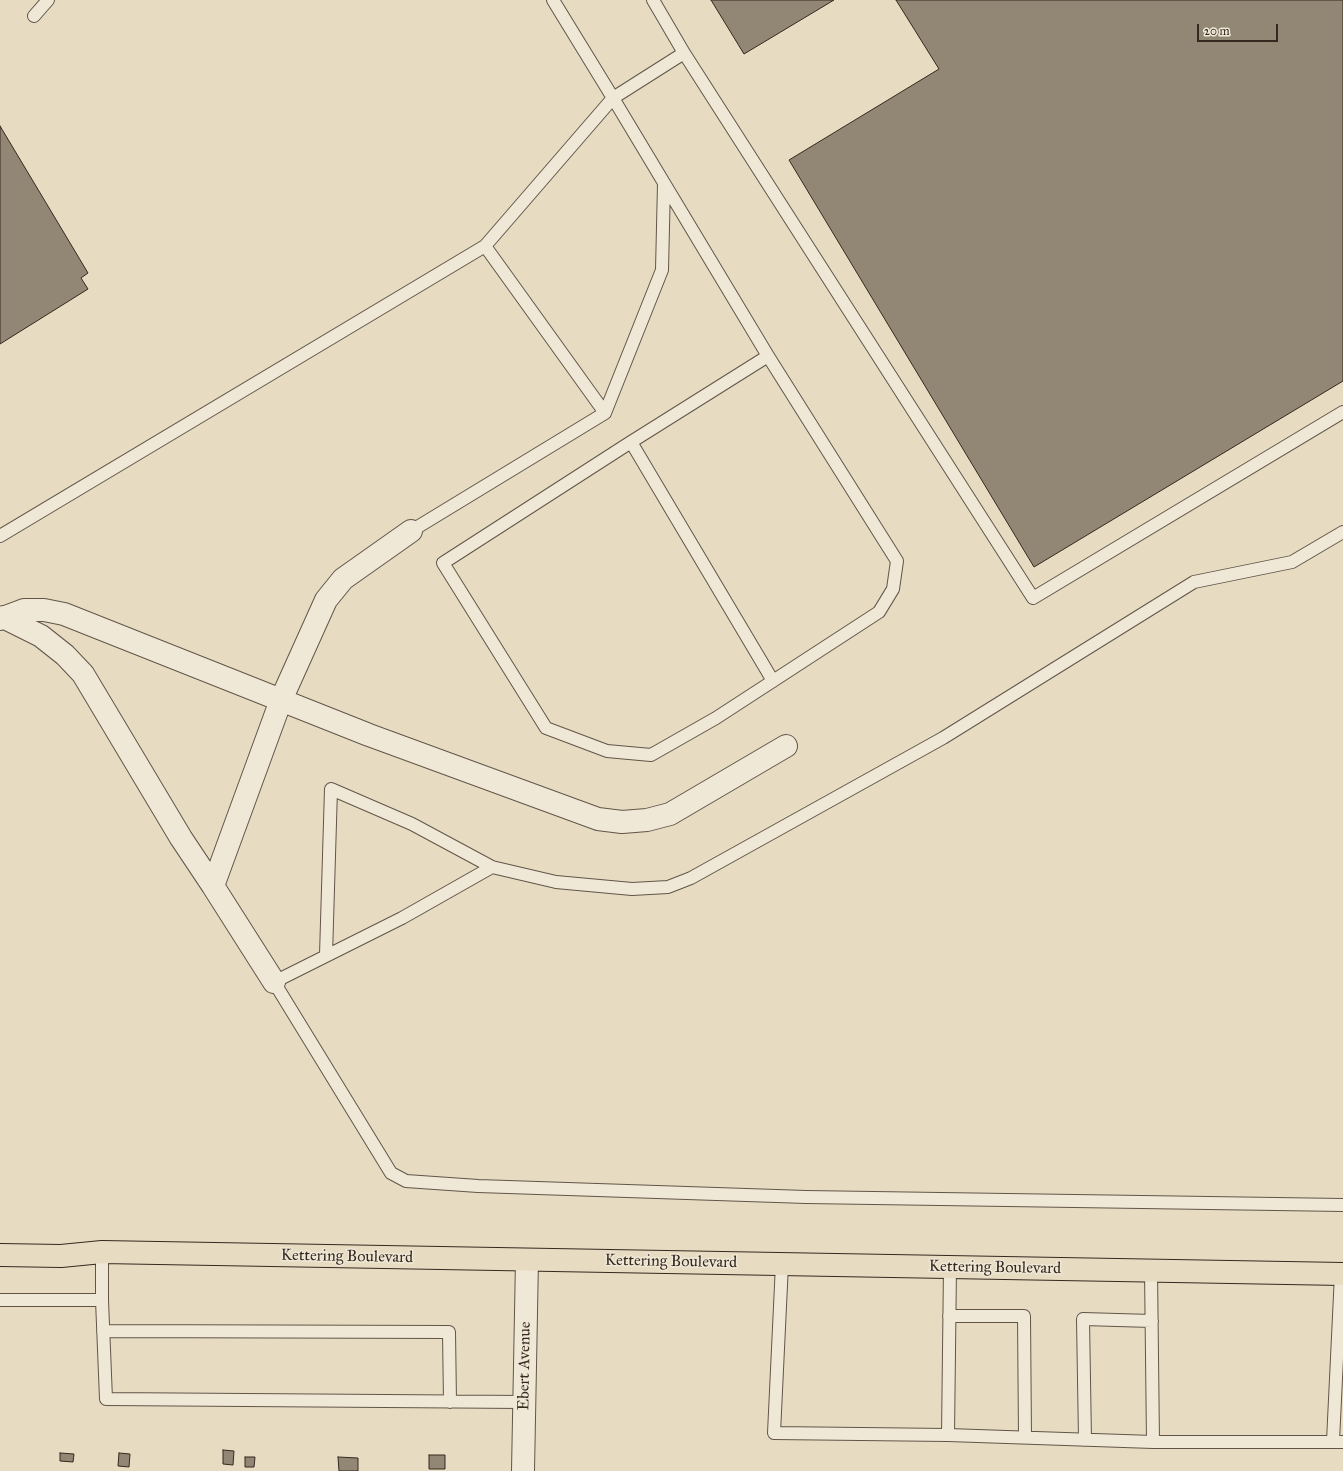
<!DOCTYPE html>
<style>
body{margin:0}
#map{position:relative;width:1343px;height:1471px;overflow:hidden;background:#e7dcc2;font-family:"IM FELL Great Primer",serif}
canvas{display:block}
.scale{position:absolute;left:1197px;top:24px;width:81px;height:18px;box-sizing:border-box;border:2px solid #36281f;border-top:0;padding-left:5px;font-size:12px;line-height:14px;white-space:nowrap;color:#36281f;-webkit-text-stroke:3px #efe8d7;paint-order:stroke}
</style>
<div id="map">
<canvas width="1343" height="1471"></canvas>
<div class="scale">20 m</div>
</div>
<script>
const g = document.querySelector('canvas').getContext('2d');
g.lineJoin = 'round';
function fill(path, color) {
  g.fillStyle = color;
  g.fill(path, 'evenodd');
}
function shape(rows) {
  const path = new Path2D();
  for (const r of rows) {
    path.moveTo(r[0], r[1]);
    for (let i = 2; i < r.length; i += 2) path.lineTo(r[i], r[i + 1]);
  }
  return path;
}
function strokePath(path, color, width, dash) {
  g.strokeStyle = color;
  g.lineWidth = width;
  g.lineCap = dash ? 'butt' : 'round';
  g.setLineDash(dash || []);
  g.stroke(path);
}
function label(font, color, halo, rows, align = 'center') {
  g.font = font + ' "IM FELL Great Primer",serif';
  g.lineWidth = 3;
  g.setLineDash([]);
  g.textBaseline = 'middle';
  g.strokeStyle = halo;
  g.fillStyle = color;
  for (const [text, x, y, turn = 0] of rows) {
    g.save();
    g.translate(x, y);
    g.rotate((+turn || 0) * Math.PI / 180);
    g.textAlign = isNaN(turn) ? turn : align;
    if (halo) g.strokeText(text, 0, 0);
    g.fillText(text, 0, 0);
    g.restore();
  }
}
const building = shape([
 [711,0,834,0,744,54,711,0],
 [896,0,1343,0,1343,381,1034,567,789,160,939,69,896,0],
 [0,126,88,273,81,278,88,289,0,344,0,126],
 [223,1450,234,1451,233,1465,223,1464,223,1450],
 [60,1453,74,1454,73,1462,60,1461,60,1453],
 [119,1453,130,1454,129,1467,118,1466,119,1453],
 [429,1455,445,1455,445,1469,429,1469,429,1455],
 [245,1457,255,1457,254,1467,245,1467,245,1457],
 [338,1457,358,1458,358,1471,339,1471,338,1457]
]);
fill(building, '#928674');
strokePath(building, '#36281f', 1);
const service = shape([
 [653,0,684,53],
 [34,16,48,0],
 [485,246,613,98,553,0],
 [631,442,768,356],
 [411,531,605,413,662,270,664,184],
 [1343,532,1292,562,1194,582,943,738,691,878,668,887,632,889,556,882,492,867,402,918,274,982,391,1173,406,1181,478,1186,806,1197,1343,1205],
 [0,536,485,246,605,413],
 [773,681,631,442,443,563,546,728,607,751,651,755,716,718,879,612,893,589,897,561,768,356,613,98,684,53,1033,598,1343,412],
 [326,955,331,789,412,824,492,867],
 [782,1264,774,1433,948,1435,1153,1442,1343,1442],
 [1151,1270,1153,1442],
 [0,1300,102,1300,102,1252],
 [102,1300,106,1399,524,1402],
 [949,1316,1024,1316,1025,1437],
 [103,1331,449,1332,450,1402],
 [948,1435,950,1267],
 [1085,1440,1083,1319,1152,1321],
 [1333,1441,1341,1274]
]);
const minor = shape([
 [3,617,41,636,65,655,83,674,181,838,213,886],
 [0,619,24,610,44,610,64,614,369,735,598,819,622,822,647,820,670,814,786,746],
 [274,982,213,886,281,700,326,600,343,579,411,531],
 [523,1471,527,1260]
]);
const primary = shape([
 [0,1255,61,1256,102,1252,1343,1274]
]);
strokePath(service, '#625548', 14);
strokePath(minor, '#625548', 24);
strokePath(primary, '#36281f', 24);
strokePath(service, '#efe8d7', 12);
strokePath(minor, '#efe8d7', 22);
strokePath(primary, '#e7dcc2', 22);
label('16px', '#36281f', '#efe8d7', [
 ["Kettering Boulevard",347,1257,1],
 ["Kettering Boulevard",671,1262,1],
 ["Kettering Boulevard",995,1268,1],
 ["Ebert Avenue",525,1366,-89]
]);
</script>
